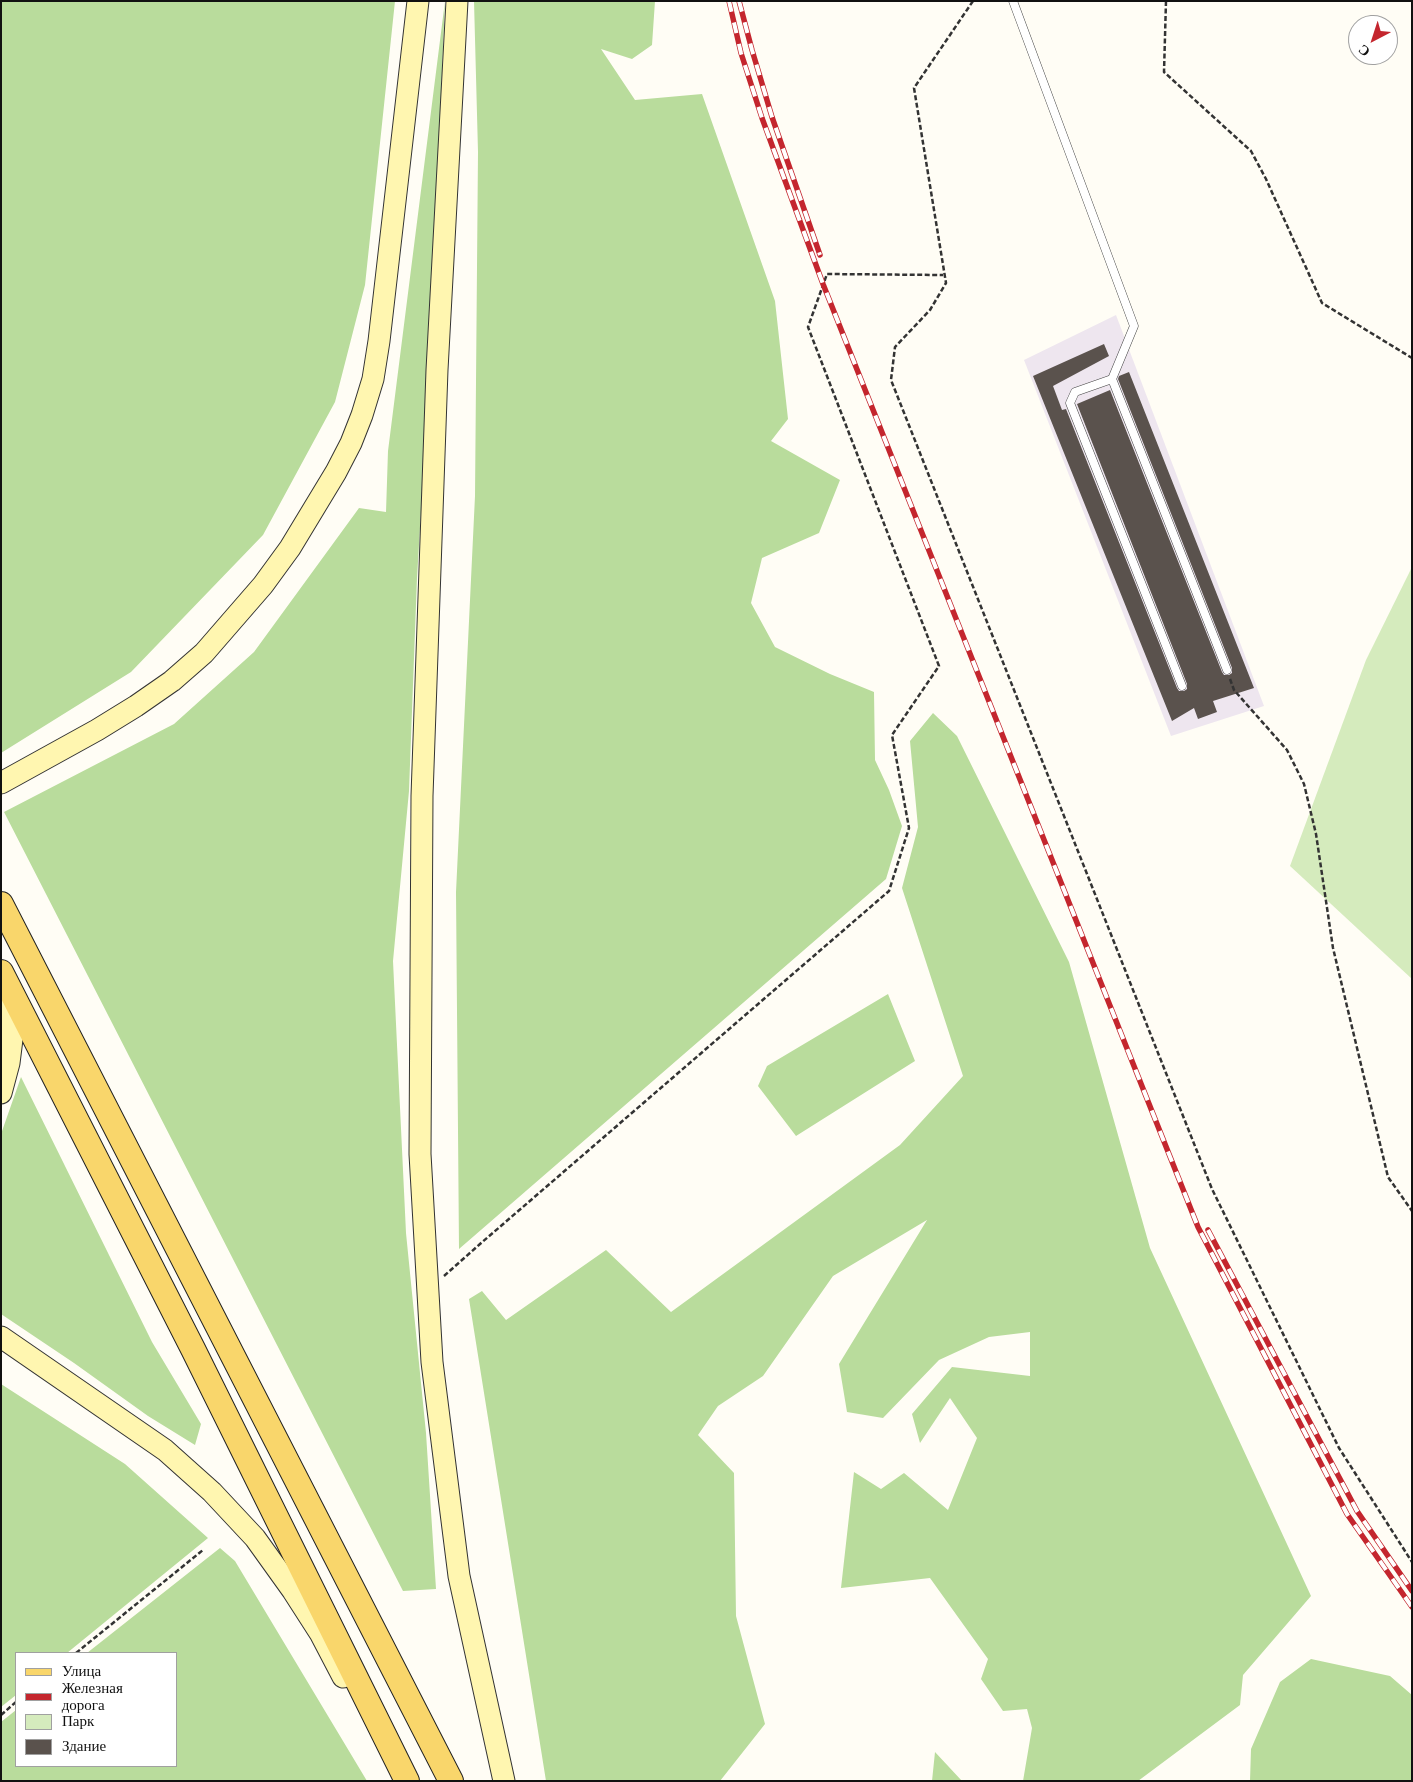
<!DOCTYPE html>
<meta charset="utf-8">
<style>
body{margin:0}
#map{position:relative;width:1413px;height:1782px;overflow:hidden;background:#fffdf5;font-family:"Crimson Pro",serif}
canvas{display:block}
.frame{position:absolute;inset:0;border:2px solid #111;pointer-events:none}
.legend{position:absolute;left:15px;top:1652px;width:162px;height:115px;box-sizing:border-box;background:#fff;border:1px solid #a0a0a0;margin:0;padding:6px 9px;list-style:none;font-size:15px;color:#111}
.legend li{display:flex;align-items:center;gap:10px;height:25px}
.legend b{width:25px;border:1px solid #a0a0a0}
.north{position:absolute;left:1348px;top:15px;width:50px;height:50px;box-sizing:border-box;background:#fff;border:1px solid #a0a0a0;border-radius:50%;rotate:220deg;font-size:14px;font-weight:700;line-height:20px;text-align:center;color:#111}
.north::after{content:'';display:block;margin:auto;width:18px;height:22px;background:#c4262e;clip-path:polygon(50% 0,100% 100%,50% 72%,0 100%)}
</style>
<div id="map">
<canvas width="1413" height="1782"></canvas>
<div class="frame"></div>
<ul class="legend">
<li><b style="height:6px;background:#f9d66b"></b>Улица</li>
<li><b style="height:6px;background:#c4262e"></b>Железная дорога</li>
<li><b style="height:14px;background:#d5ebbd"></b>Парк</li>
<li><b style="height:14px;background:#5a524d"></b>Здание</li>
</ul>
<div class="north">С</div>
</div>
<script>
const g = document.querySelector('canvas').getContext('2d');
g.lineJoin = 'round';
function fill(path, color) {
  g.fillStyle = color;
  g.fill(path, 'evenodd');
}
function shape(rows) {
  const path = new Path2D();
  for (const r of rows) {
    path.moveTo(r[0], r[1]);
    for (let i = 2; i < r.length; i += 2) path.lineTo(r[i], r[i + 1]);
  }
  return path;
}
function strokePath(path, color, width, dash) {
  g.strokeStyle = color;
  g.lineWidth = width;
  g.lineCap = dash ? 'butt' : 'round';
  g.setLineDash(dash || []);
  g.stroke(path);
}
fill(shape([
 [1116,315,1264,706,1171,736,1024,360]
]), '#eee6ef');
fill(shape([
 [1412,567,1412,979,1290,866,1366,660]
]), '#d5ebbd');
fill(shape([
 [1,1,395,1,365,285,335,402,263,535,131,672,1,753],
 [445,1,430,362,417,578,409,791,393,961,406,1233,426,1433,436,1589,403,1591,4,812,174,724,254,652,359,508,386,512,388,451],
 [474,1,655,1,652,45,632,59,601,49,635,100,702,94,775,301,788,419,771,441,840,480,819,533,762,558,751,603,775,647,830,674,874,692,875,760,889,790,902,826,886,879,459,1249,456,892,475,496,478,152],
 [933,713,957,736,1069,962,1150,1248,1311,1596,1243,1675,1240,1705,1138,1781,1023,1781,1032,1728,1027,1709,1003,1711,981,1679,988,1659,930,1578,841,1588,854,1472,881,1489,904,1473,948,1510,977,1438,950,1398,920,1443,912,1414,952,1367,1030,1376,1030,1332,989,1337,939,1360,883,1418,847,1412,839,1364,927,1220,833,1276,763,1376,718,1406,698,1435,734,1473,736,1616,765,1724,720,1781,546,1781,469,1299,482,1291,506,1320,606,1250,671,1312,900,1145,963,1076,902,888,918,827,910,741],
 [888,994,915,1061,796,1136,758,1086,767,1066],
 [21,1077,152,1342,201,1424,195,1445,148,1416,74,1363,1,1314,1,1134],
 [1,1384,125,1464,208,1538,67,1653,16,1653,16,1695,1,1707],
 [220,1548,235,1561,367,1781,1,1781,1,1722,16,1710,16,1766,176,1766,176,1653,87,1653],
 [1311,1659,1390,1676,1412,1695,1412,1781,1250,1781,1251,1749,1280,1682],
 [935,1752,962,1781,932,1781]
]), '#b9dc9c');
fill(shape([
 [1104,344,1109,356,1053,386,1062,410,1066,409,1177,688,1179,691,1184,691,1187,689,1187,684,1077,404,1110,390,1222,672,1224,675,1229,675,1232,673,1232,668,1118,379,1119,376,1129,372,1254,688,1213,701,1217,712,1198,719,1194,708,1172,721,1033,376]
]), '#5a524d');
const lane = shape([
 [1013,1,1134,326,1112,379,1227,670],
 [1112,379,1075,392,1070,403,1182,686]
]);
const secondary = shape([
 [457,1,437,370,422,796,420,1154,432,1362,459,1576,504,1781],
 [1,783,97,730,136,706,172,681,204,653,263,585,290,548,336,472,351,443,362,415,373,379,379,341,418,1],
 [1,1093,9,1063,12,1039,12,1025,3,989],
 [1,1337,165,1450,212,1492,255,1538,293,1591,320,1633,343,1677]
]);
const primary = shape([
 [1,904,451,1781],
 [1,972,193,1349,407,1781]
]);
strokePath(lane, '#444', 9);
strokePath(secondary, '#333', 23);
strokePath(primary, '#222', 26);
strokePath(shape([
 [973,1,914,88,946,283,930,310,895,347,891,380,1212,1189,1339,1448,1412,1562],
 [1166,1,1164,72,1251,151,1266,179,1322,303,1412,358],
 [1230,679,1234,690,1287,750,1304,784,1316,834,1333,948,1388,1177,1412,1211],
 [444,1276,480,1244,889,891,909,828,892,735,939,666,808,327,827,274,943,275],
 [76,1653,203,1550],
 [1,1715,16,1702]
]), '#333', 2.5, [5, 2.5]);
strokePath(lane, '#fff', 8);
strokePath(secondary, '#fff6b0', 21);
strokePath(primary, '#f9d66b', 24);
const rail = shape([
 [729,1,741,53,762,118,823,284,1198,1227,1347,1514,1412,1607],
 [739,1,752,50,772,117,820,255],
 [1208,1230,1357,1511,1412,1591]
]);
strokePath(rail, '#c4262e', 5.5);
strokePath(rail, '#fff', 4, [11]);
</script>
